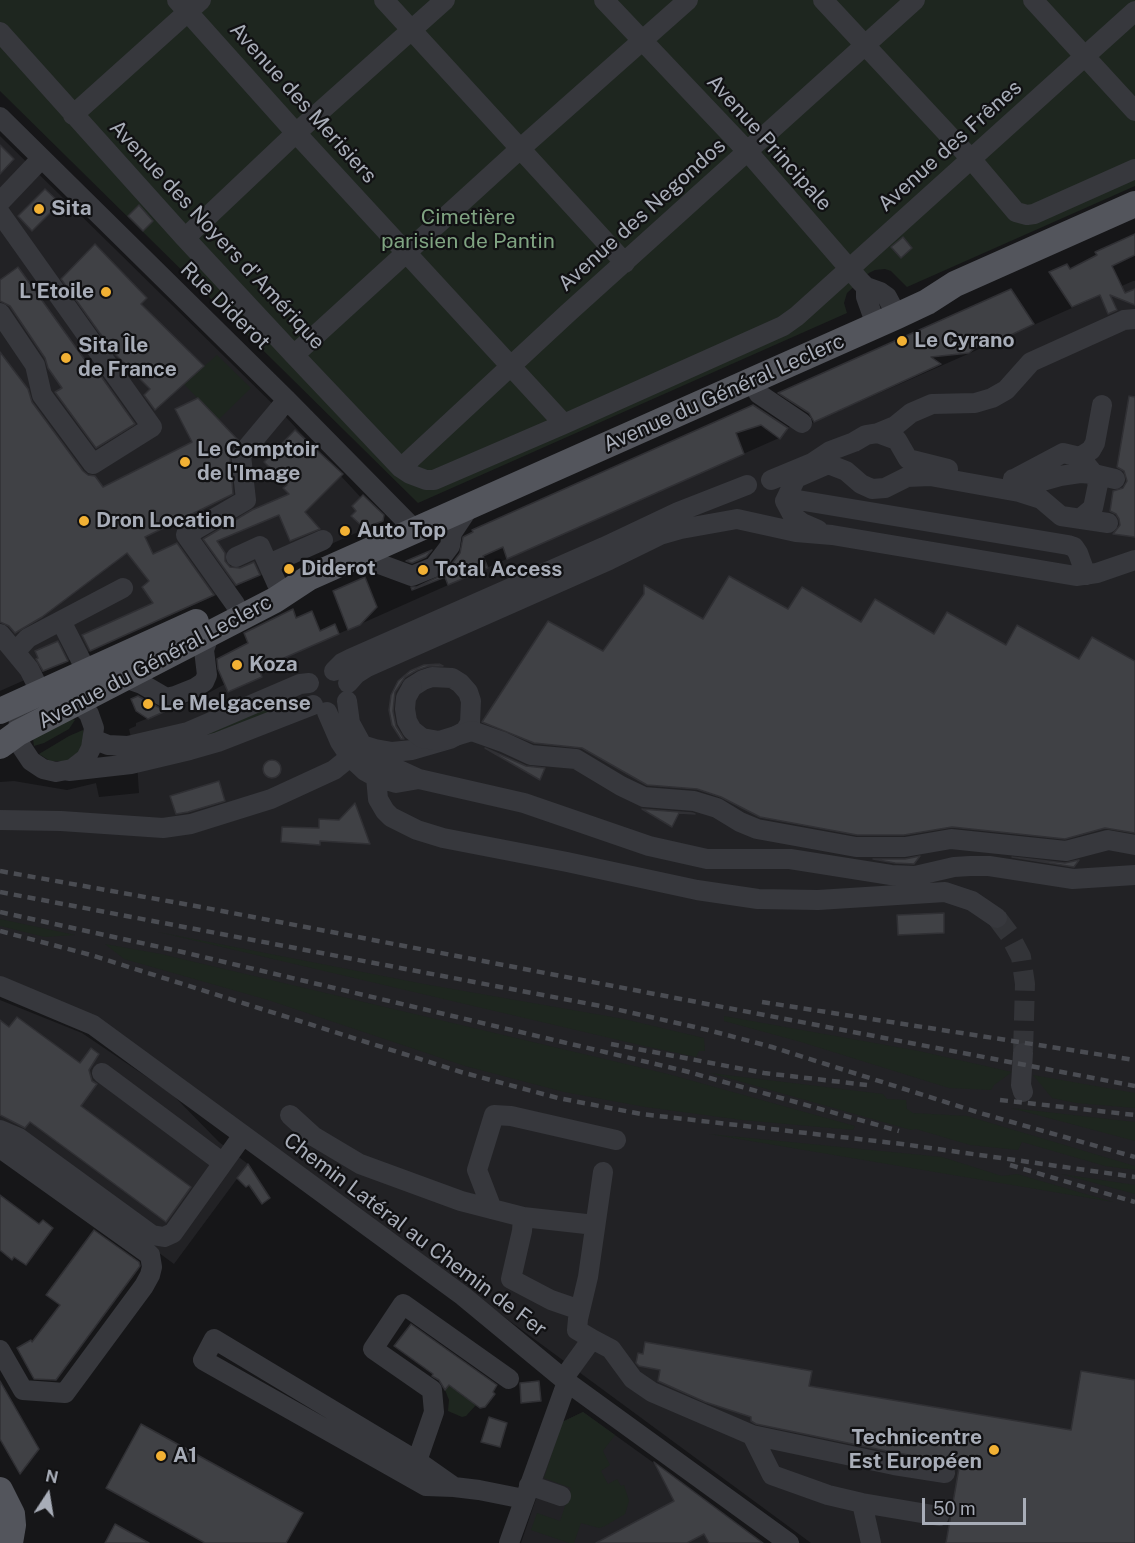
<!DOCTYPE html>
<meta charset="utf-8">
<style>
body{margin:0}
#map{position:relative;width:1135px;height:1543px;overflow:hidden;background:#161618;font-family:"Public Sans",sans-serif}
canvas{display:block}
.north{position:absolute;left:18px;top:1465px;width:60px;height:60px;-webkit-text-stroke:4px #111113;paint-order:stroke;rotate:12deg;font-size:16px;font-weight:700;line-height:24px;text-align:center;color:#a8adb8}
.north::after{content:'';display:block;margin:auto;width:21px;height:27px;background:#a8adb8;clip-path:polygon(50% 0,100% 100%,50% 72%,0 100%)}
.scale{position:absolute;left:922px;top:1498px;width:104px;height:27px;box-sizing:border-box;border:3px solid #a8adb8;border-top:0;padding-left:8px;font-size:18px;line-height:21px;white-space:nowrap;color:#a8adb8;-webkit-text-stroke:4px #111113;paint-order:stroke}
</style>
<div id="map">
<canvas width="1135" height="1543"></canvas>
<div class="north">N</div>
<div class="scale">50 m</div>
</div>
<script>
const g = document.querySelector('canvas').getContext('2d');
g.lineJoin = 'round';
function fill(path, color) {
  g.fillStyle = color;
  g.fill(path, 'evenodd');
}
function shape(rows) {
  const path = new Path2D();
  for (const r of rows) {
    if (r.length === 3) {
      path.moveTo(r[0] + r[2], r[1]);
      path.arc(r[0], r[1], r[2], 0, 2 * Math.PI);
      continue;
    }
    path.moveTo(r[0], r[1]);
    for (let i = 2; i < r.length; i += 2) path.lineTo(r[i], r[i + 1]);
  }
  return path;
}
function strokePath(path, color, width, dash) {
  g.strokeStyle = color;
  g.lineWidth = width;
  g.lineCap = dash ? 'butt' : 'round';
  g.setLineDash(dash || []);
  g.stroke(path);
}
function label(font, color, halo, rows, align = 'center') {
  g.font = font + ' "Public Sans",sans-serif';
  g.lineWidth = 4.5;
  g.setLineDash([]);
  g.textBaseline = 'middle';
  g.strokeStyle = halo;
  g.fillStyle = color;
  for (const [text, x, y, turn = 0] of rows) {
    g.save();
    g.translate(x, y);
    g.rotate((+turn || 0) * Math.PI / 180);
    g.textAlign = isNaN(turn) ? turn : align;
    if (halo) g.strokeText(text, 0, 0);
    g.fillText(text, 0, 0);
    g.restore();
  }
}
fill(shape([
 [0,136,285,416,380,518,365,529,0,691],
 [1133,281,1135,281,1135,1543,811,1543,97,1017,0,976,0,782,14,781,67,790,96,783,99,797,139,793,137,763,129,729,136,726,136,723,199,698,225,684,229,692,262,677,259,669,779,438,792,424,798,429],
 [0,1000,82,1033,172,1094,219,1142,248,1164,174,1264,11,1144,0,1138],
 [583,1412,665,1471,763,1543,521,1543,562,1422]
]), '#222225');
fill(shape([
 [0,0,1135,0,1135,186,907,287,891,271,885,269,875,270,869,273,847,293,844,303,847,313,418,503,0,91],
 [217,355,251,388,218,420,184,384],
 [294,695,296,700,295,704,227,734,149,751],
 [70,718,75,720,69,729,44,743,34,746,33,739],
 [83,730,84,736,81,750,67,761,50,761,39,754,69,736],
 [0,919,75,935,45,937,0,926],
 [158,932,424,984,624,1019,704,1038,705,1051,699,1051,696,1057,644,1046],
 [105,944,161,954,668,1074,855,1126,853,1130,742,1120,645,1107,564,1092,465,1066,268,1000,124,959],
 [724,1016,919,1051,1012,1072,994,1085,991,1090,949,1088,801,1042,724,1021],
 [710,1073,883,1094,887,1099,906,1100,907,1109,913,1113,967,1116,1135,1166,1135,1170,1105,1166,1022,1142,1018,1150,970,1145,916,1129,911,1130],
 [1033,1075,1135,1093,1135,1108,1076,1103,1052,1098],
 [1011,1108,1135,1122,1135,1141,1120,1137],
 [709,1134,942,1157,1002,1176,1017,1174,1113,1202],
 [1061,1174,1135,1185,1135,1194],
 [449,1385,476,1405,466,1416,462,1417,448,1411,449,1400,445,1390],
 [583,1412,615,1435,603,1451,610,1465,601,1471,608,1484,617,1479,621,1486,624,1485,629,1501,625,1514,605,1526,599,1528,581,1523,574,1543,569,1543,531,1530,537,1513,560,1521,571,1488,544,1478,562,1422]
]), '#1e261f');
const building = shape([
 [0,145,14,159,0,174,0,145],
 [45,189,60,203,32,231,18,216,45,189],
 [139,205,153,221,143,231,128,216,139,205],
 [1135,234,1135,255,1112,266,1125,293,1135,289,1135,305,1110,295,1117,310,1108,314,1100,295,1072,307,1049,272,1067,264,1070,269,1097,255,1095,252,1135,234],
 [903,237,912,248,901,258,891,247,903,237],
 [95,244,147,298,141,304,204,366,155,410,144,395,150,389,114,353,61,279,95,244],
 [18,267,90,367,93,365,135,424,96,448,55,392,62,388,48,368,45,358,10,306,0,301,0,280,18,267],
 [1011,289,1034,324,994,343,979,345,969,353,931,357,941,364,814,422,809,413,778,393,1011,289],
 [0,352,28,389,32,402,83,471,88,475,95,476,103,487,192,442,175,409,198,398,238,440,229,444,233,494,145,537,153,554,177,543,214,595,90,651,82,635,153,603,142,587,149,581,127,553,42,617,15,633,9,626,0,622,0,352],
 [1129,396,1135,397,1135,537,1113,534,1120,525,1119,519,1116,514,1110,511,1113,491,1123,488,1127,481,1124,471,1117,467,1129,396],
 [753,405,788,428,780,439,761,425,736,433,744,454,507,559,503,547,483,556,488,568,448,585,445,577,412,590,411,587,417,587,444,574,460,553,463,537,473,532,472,530,753,405],
 [295,430,343,474,305,512,320,529,290,541,279,515,217,541,225,553,225,561,230,567,240,568,254,562,260,575,236,585,203,539,252,510,289,494,283,488,287,485,264,462,295,430],
 [363,495,384,515,383,521,364,528,351,516,356,511,352,506,363,495],
 [432,550,426,557,412,563,406,561,432,550],
 [729,576,788,609,802,587,861,622,875,599,934,634,947,612,1006,645,1017,625,1079,659,1092,637,1135,661,1135,833,1105,828,1065,839,952,827,904,835,857,835,760,817,721,797,697,789,647,785,582,748,534,743,482,722,548,621,603,651,644,594,644,585,703,619,729,576],
 [365,577,377,607,360,625,348,630,333,591,365,577],
 [293,609,296,618,312,611,320,631,335,624,339,634,259,669,262,677,228,692,218,669,217,659,248,643,244,633,293,609],
 [58,641,68,661,43,671,36,659,38,658,35,651,58,641],
 [439,664,443,666,429,666,417,670,405,677,395,692,393,711,396,726,404,739,401,739,392,725,389,710,391,695,398,681,410,671,424,665,439,664],
 [138,696,160,708,168,710,148,719,136,711,131,699,138,696],
 [485,748,526,766,545,768,540,780,485,748],
 [272,769,9],
 [219,781,225,801,188,812,176,814,170,796,219,781],
 [355,803,370,844,320,841,320,845,281,842,282,827,319,828,319,819,339,820,355,803],
 [642,809,692,813,695,814,679,813,672,827,642,809],
 [920,856,914,864,895,863,873,859,905,859,920,856],
 [1012,857,1065,863,1079,860,1074,867,1012,857],
 [944,913,944,933,898,935,897,915,944,913],
 [17,1017,80,1063,91,1048,99,1054,89,1070,92,1081,97,1084,81,1106,191,1187,166,1222,30,1122,25,1128,0,1115,0,1020,9,1027,17,1017],
 [248,1164,270,1198,262,1204,249,1185,246,1187,237,1178,248,1164],
 [0,1195,39,1224,43,1220,53,1228,26,1265,14,1257,12,1260,0,1250,0,1195],
 [94,1230,139,1262,140,1266,56,1380,34,1379,17,1348,31,1340,32,1342,60,1305,46,1295,94,1230],
 [411,1324,497,1385,493,1392,495,1394,485,1407,480,1408,449,1385,445,1390,439,1380,432,1376,433,1374,394,1346,411,1324],
 [645,1342,812,1371,809,1386,1071,1430,1081,1371,1135,1380,1135,1543,946,1543,959,1468,947,1461,896,1453,756,1424,751,1421,751,1417,705,1402,658,1381,660,1370,639,1366,636,1363,638,1353,643,1354,645,1342],
 [0,1381,39,1449,20,1474,0,1439,0,1381],
 [539,1381,541,1401,521,1403,520,1383,539,1381],
 [489,1417,507,1423,500,1447,481,1442,489,1417],
 [141,1424,303,1513,286,1543,205,1543,106,1488,141,1424],
 [654,1462,763,1543,709,1543,704,1534,687,1543,596,1543,674,1501,654,1462],
 [115,1524,149,1543,105,1543,115,1524]
]);
fill(building, '#404145');
strokePath(building, '#303034', 1.5);
strokePath(shape([
 [997,918,1009,934,1021,957,1025,984,1023,1053]
]), '#333438', 20, [20, 10]);
strokePath(shape([
 [177,0,296,133,564,424],
 [384,0,625,263],
 [604,0,748,152,860,281,866,287,880,292,887,297,897,316],
 [823,0,972,160,1016,212,1027,215,1034,214,1135,169],
 [1033,0,1135,111],
 [0,32,185,238,294,355,401,468,410,474,426,480,434,480,564,424,783,326,797,316,1135,11],
 [73,115,201,0],
 [0,117,287,400,415,530],
 [0,202,41,159],
 [0,213,152,427,93,464,42,395,35,365,0,313],
 [185,238,296,133,445,0],
 [866,287,866,297,876,325],
 [294,355,521,148,688,0],
 [751,381,759,394,802,423],
 [878,433,895,426,911,413,932,404,975,403,992,398,1006,390,1031,362,1124,320,1135,319],
 [1080,457,1091,450,1095,443,1102,405],
 [401,468,568,313,915,0],
 [1013,479,1035,483,1060,476,1080,473,1094,474,1098,484,1093,508,1080,519],
 [1014,479,1063,453,1080,457,1094,474,1115,479],
 [771,480,812,463,830,451,854,442,866,435,878,433,897,440,908,459,948,469],
 [785,501,798,500,1068,545,1074,547,1078,553,1086,575],
 [818,530,802,523,793,516,785,501,796,478,828,464,846,471,861,484,872,489,885,488,907,477,930,476,1019,492,1041,499,1061,516,1108,523],
 [358,556,412,576,434,567,450,546,452,533,470,506],
 [236,557,260,546,277,584],
 [269,564,323,540],
 [235,604,186,535,246,500,241,455,287,400],
 [61,621,87,672],
 [0,634,29,669,41,693,79,703,89,714,94,728,91,748,86,758,72,769,56,772,43,769,31,761,21,746,18,733,19,718,27,712,45,703],
 [15,652,28,638,123,588],
 [334,671,342,663,350,659,604,547,678,512,747,485],
 [125,678,142,684,166,698,175,696,195,688,204,682,207,675,204,650,210,633],
 [348,683,356,674,367,667,609,560,660,535,681,529,737,519,796,532,832,535,1076,576,1097,573,1135,560],
 [347,701,350,723,362,745,375,749,392,752,412,750,450,739,465,731,470,723,471,701,468,692,460,683,452,678,432,677,423,680,412,687],
 [327,712,340,742,350,757,365,771,376,777,396,783,419,779],
 [93,739,108,745,128,746,188,732,300,684,309,683],
 [362,745,372,756,384,763,419,779,524,803,649,846,707,859,790,859,891,875,915,876,954,867,970,866,989,866,1073,879,1135,875],
 [69,771,131,764,190,750,218,742,313,705],
 [376,777,378,799,385,811,391,817,417,830,443,838,567,862,697,890,758,899,818,900,945,892,972,901,997,918],
 [0,820,61,821,163,828,191,824,271,799,334,770,350,757],
 [0,986,93,1025,463,1296,567,1382,789,1543],
 [1023,1053,1021,1085,1023,1092],
 [102,1073,223,1163],
 [290,1115,313,1136,360,1164,461,1201,523,1217,522,1231,511,1279,551,1300,580,1310],
 [0,1130,19,1138,152,1235,164,1237,173,1233,243,1135],
 [0,1148,150,1255,152,1267,150,1275,144,1286,65,1393,23,1390,0,1350],
 [492,1209,477,1170,494,1115,511,1116,616,1140],
 [523,1217,595,1225],
 [592,1339,577,1330,578,1319,588,1277,603,1172],
 [563,1379,592,1339,611,1349,633,1379,652,1392,752,1435,772,1475,828,1495,862,1503,939,1516],
 [752,1435,894,1465,945,1473],
 [417,1461,434,1412,432,1390,373,1349,403,1304,509,1379],
 [529,1485,561,1496],
 [454,1487,426,1486,203,1360,214,1339,417,1461,454,1487,479,1490,524,1499],
 [862,1503,871,1543],
 [509,1543,567,1382]
]), '#37383d', 20);
strokePath(shape([
 [0,711,196,622],
 [0,746,18,733,275,600,310,577,897,316,927,302,955,284,1135,204],
 [0,1490,12,1514,13,1525,10,1543]
]), '#53555c', 26);
strokePath(shape([
 [0,871,201,907,1135,1086],
 [0,892,606,1007,708,1030,772,1047,980,1113,1135,1157],
 [0,912,178,951,685,1071,899,1131],
 [0,931,91,955,461,1072,558,1098,641,1114,902,1144,1135,1177],
 [762,1002,1135,1060],
 [611,1044,764,1073,867,1085],
 [1000,1100,1135,1115],
 [1010,1165,1135,1202]
]), '#4a4c52', 4.5, [8, 6]);
strokePath(shape([
 [412,687,406,698,405,709,407,721,412,730,422,738,439,741,472,731,503,742,531,755,576,759,621,786,644,797,694,801,717,808,740,822,757,829,856,847,905,847,951,839,1066,851,1108,840,1135,845]
]), '#37383d', 20);
for (const [x, y, r, color] of [
 [39,209,6,"#f2b134"],
 [106,292,6,"#f2b134"],
 [902,341,6,"#f2b134"],
 [66,358,6,"#f2b134"],
 [185,462,6,"#f2b134"],
 [84,521,6,"#f2b134"],
 [345,531,6,"#f2b134"],
 [289,569,6,"#f2b134"],
 [423,570,6,"#f2b134"],
 [237,665,6,"#f2b134"],
 [148,704,6,"#f2b134"],
 [994,1450,6,"#f2b134"],
 [161,1456,6,"#f2b134"]
]) {
  const dot = new Path2D();
  dot.arc(x, y, r, 0, 2 * Math.PI);
  g.fillStyle = color;
  g.fill(dot);
  strokePath(dot, '#111113', 2);
}
label('21px', '#a8adb8', '#111113', [
 ["Avenue des Merisiers",303,103,48],
 ["Avenue Principale",769,143,48],
 ["Avenue des Frênes",950,146,-42],
 ["Avenue des Negondos",642,215,-42],
 ["Avenue des Noyers d'Amérique",217,235,47],
 ["Rue Diderot",225,306,44],
 ["Avenue du Général Leclerc",724,393,-24],
 ["Avenue du Général Leclerc",155,662,-28],
 ["Chemin Latéral au Chemin de Fer",415,1235,37]
]);
label('bold 21px', '#a8adb8', '#111113', [
 ["Sita",51,209],
 ["L'Etoile",94,292,"right"],
 ["Le Cyrano",914,341],
 ["Sita Île",78,346],
 ["de France",78,370],
 ["Le Comptoir",197,450],
 ["de l'Image",197,474],
 ["Dron Location",96,521],
 ["Auto Top",357,531],
 ["Diderot",301,569],
 ["Total Access",435,570],
 ["Koza",249,665],
 ["Le Melgacense",160,704],
 ["Technicentre",982,1438,"right"],
 ["Est Européen",982,1462,"right"],
 ["A1",173,1456]
], 'left');
label('21px', '#7fa381', '#111113', [
 ["Cimetière",468,218],
 ["parisien de Pantin",468,242]
]);
</script>
